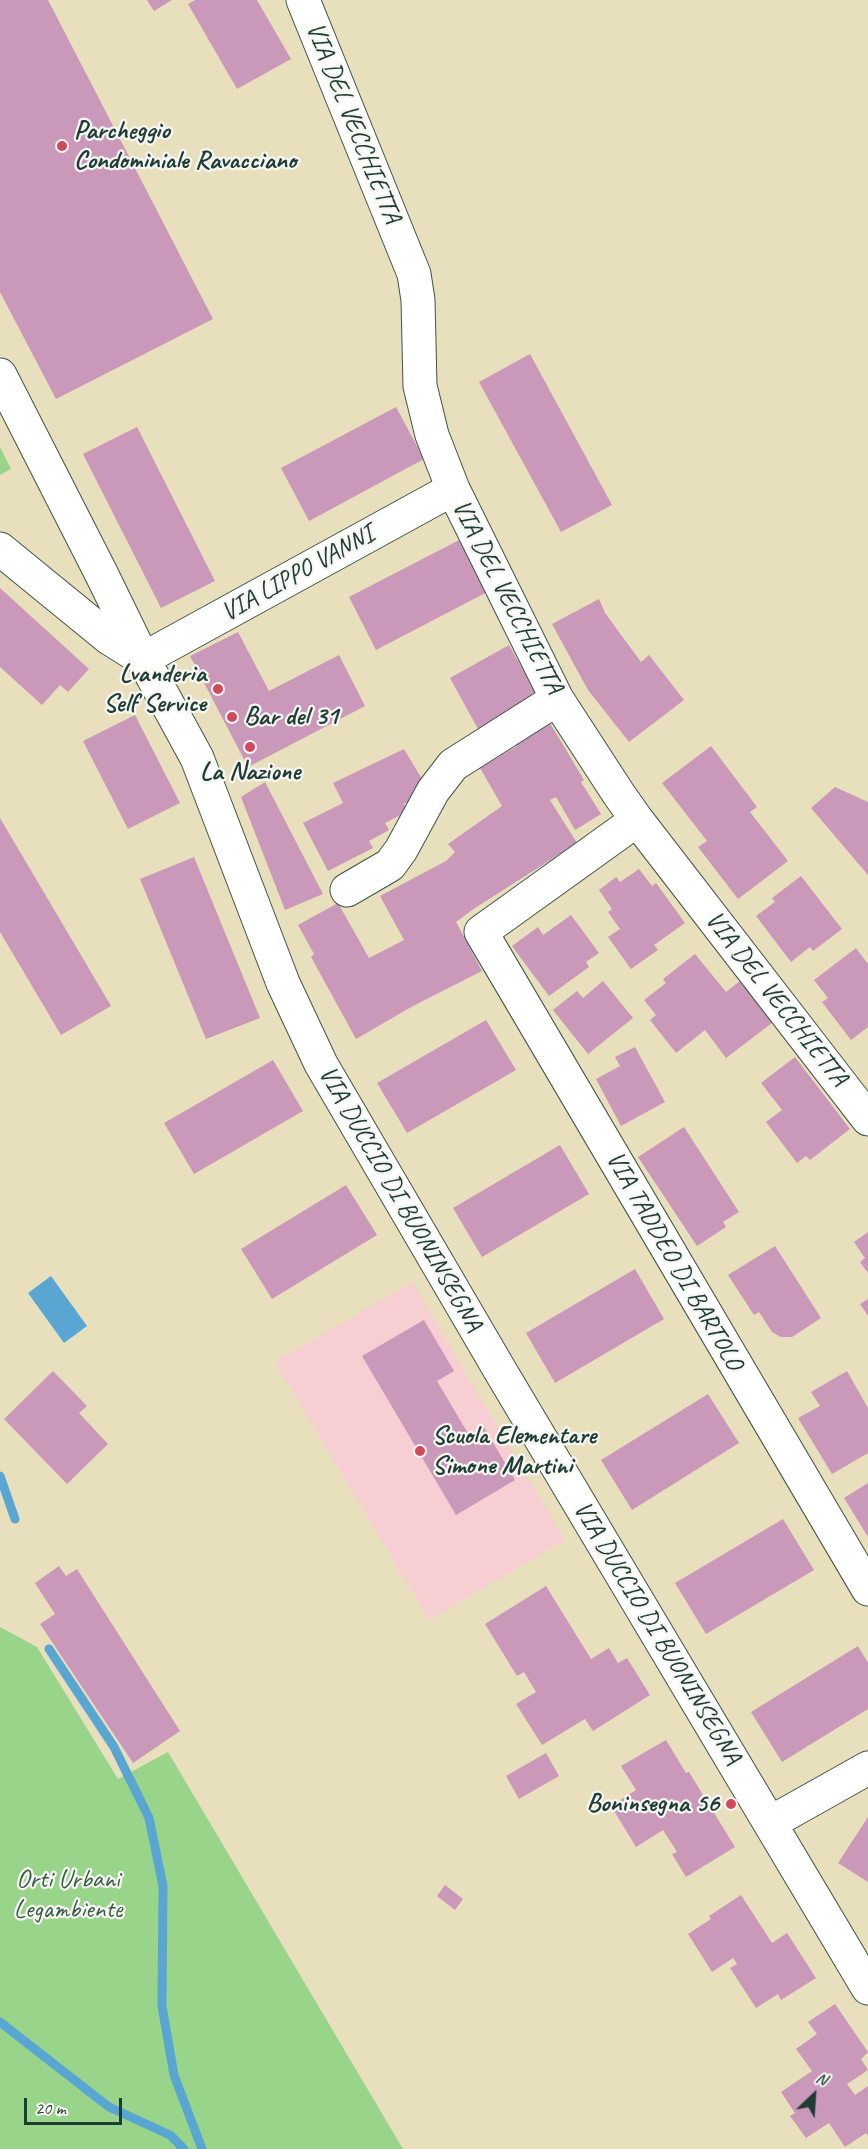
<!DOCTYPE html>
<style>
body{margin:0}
#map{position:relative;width:868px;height:2149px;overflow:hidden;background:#e8e0bc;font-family:Caveat,sans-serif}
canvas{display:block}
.north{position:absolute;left:784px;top:2065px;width:60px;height:60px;-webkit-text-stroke:4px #f6f6f2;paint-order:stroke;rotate:25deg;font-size:16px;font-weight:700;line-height:24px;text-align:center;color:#1f3d34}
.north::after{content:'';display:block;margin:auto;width:21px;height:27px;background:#1f3d34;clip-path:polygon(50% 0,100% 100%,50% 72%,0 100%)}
.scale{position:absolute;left:24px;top:2098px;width:98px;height:27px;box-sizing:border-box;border:3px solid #1f3d34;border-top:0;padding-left:8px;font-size:18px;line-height:21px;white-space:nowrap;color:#1f3d34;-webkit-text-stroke:4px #f6f6f2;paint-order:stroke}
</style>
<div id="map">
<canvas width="868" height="2149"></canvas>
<div class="north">N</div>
<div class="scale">20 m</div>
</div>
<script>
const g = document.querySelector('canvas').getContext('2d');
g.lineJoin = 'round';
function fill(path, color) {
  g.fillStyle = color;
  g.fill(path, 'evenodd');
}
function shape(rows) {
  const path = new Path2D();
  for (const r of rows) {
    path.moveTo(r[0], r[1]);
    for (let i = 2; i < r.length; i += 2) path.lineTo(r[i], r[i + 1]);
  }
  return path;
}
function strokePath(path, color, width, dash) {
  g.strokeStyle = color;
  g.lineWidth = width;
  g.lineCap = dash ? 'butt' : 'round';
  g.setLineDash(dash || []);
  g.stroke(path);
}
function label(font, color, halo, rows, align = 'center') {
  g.font = font + ' Caveat,sans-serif';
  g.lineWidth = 4.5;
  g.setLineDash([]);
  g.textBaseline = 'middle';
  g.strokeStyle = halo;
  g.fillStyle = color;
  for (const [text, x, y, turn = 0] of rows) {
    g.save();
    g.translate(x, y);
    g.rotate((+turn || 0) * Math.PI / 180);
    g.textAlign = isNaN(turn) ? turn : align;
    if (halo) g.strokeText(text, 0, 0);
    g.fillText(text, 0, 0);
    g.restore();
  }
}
fill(shape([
 [412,1282,565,1540,429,1620,275,1362]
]), '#f7cfd2');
fill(shape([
 [0,447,11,469,0,475],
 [0,1627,37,1647,118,1779,168,1752,403,2149,0,2149]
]), '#98d489');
fill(shape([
 [51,1276,87,1326,64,1343,28,1293]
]), '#5aa6d3');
strokePath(shape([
 [0,1476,15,1519],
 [49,1649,114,1747,149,1818,163,1886,162,2006,174,2075,202,2149],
 [0,2022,109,2107,170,2135,184,2149]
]), '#5aa6d3', 9);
fill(shape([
 [0,0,48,0,213,319,56,399,0,292],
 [147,0,172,0,154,11],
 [195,0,257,0,291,59,237,89,188,4],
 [530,354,612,505,561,532,479,382],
 [396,407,424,459,309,521,281,468],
 [137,427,215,581,161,608,83,454],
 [465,537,493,589,376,650,349,597],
 [0,588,89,669,68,692,60,685,42,705,0,667],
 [599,599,605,613,641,662,649,655,684,700,629,742,588,690,552,624],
 [238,632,269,691,339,655,365,706,248,767,190,656],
 [509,645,538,696,478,729,450,678],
 [135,715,180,803,128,829,83,741],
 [550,723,584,780,581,782,601,814,575,830,556,797,550,800,577,843,475,908,456,922,482,971,413,1006,356,1039,311,957,314,954,298,925,338,903,369,958,404,940,380,896,446,861,455,852,448,844,502,806,480,768,517,746,516,744],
 [711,746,757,807,750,812,788,861,738,899,698,847,707,841,662,783],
 [404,749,425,784,420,796,404,804,408,811,385,823,389,830,369,841,373,848,328,871,303,823,343,803,333,783],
 [265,782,323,894,285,910,241,797],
 [835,787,868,802,868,875,811,808],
 [0,818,111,1006,61,1035,0,932],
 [194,857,260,1018,206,1039,140,879],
 [639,869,652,886,656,883,685,923,654,945,658,950,631,969,608,937,620,929,608,912,612,909,599,890,616,877,620,882],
 [801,876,842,929,813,951,810,947,791,962,756,916,775,902,772,898],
 [571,915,599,953,586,962,589,967,549,996,512,946,538,927,543,935],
 [856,948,868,964,868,1027,851,1040,822,1002,828,998,814,980],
 [695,954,726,992,740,981,772,1023,726,1058,705,1030,676,1053,650,1020,656,1015,644,1000,666,983,663,979],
 [603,981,633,1018,588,1054,553,1010,577,991,583,998],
 [486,1020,516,1070,407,1133,377,1083],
 [635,1047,665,1102,621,1126,596,1079,620,1066,615,1057],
 [795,1057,850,1129,810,1160,806,1156,797,1163,766,1122,782,1110,761,1083],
 [273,1060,303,1111,194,1174,164,1123],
 [684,1127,739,1212,723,1222,726,1227,697,1246,638,1157],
 [560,1145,589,1194,482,1257,453,1208],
 [346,1185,377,1235,272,1299,241,1249],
 [868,1232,868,1273,860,1262,865,1258,854,1242],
 [775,1246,821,1318,792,1337,781,1337,772,1332,759,1312,754,1315,728,1275],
 [635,1269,664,1319,555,1383,526,1333],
 [868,1299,868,1316,860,1304],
 [424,1320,454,1371,437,1381,469,1435,484,1427,515,1480,456,1515,362,1356],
 [53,1371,87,1406,79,1413,108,1444,67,1484,4,1419],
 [847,1371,868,1408,868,1453,832,1474,798,1418,820,1406,811,1392],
 [708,1394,739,1443,632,1510,601,1460],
 [868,1483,868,1537,844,1498],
 [783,1519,814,1570,706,1634,675,1583],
 [59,1566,66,1576,77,1569,180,1731,133,1763,40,1624,55,1614,35,1583],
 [546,1586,591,1659,609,1648,618,1663,627,1658,650,1695,593,1731,585,1719,542,1745,516,1704,536,1692,524,1672,517,1676,485,1624],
 [858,1646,868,1663,868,1709,782,1762,751,1712],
 [666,1740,686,1773,689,1772,735,1847,686,1877,672,1854,677,1852,663,1830,636,1847,611,1806,636,1790,621,1766],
 [546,1753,559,1776,519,1799,506,1776],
 [868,1817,868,1882,838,1863],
 [445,1885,463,1899,455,1910,437,1896],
 [741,1895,772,1943,787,1933,816,1978,781,2000,778,1994,756,2008,730,1968,737,1964,733,1958,712,1972,688,1934,711,1919,709,1916],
 [835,2004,868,2052,861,2059,868,2070,847,2084,855,2095,868,2086,868,2136,866,2133,845,2147,829,2123,806,2138,790,2116,795,2113,781,2092,812,2071,796,2049,817,2034,808,2022]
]), '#ca98b8');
const minor = shape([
 [303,0,414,274,418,300,420,386,432,435,453,489,557,699,618,793,637,820,868,1119],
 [0,375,101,573,143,659,197,758,283,983,321,1064,501,1372,868,1988],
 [0,549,109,638,141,658],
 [143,659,453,489],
 [637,820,481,932,868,1589],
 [347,890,390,865,401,850,433,791,453,765,557,699],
 [770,1823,868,1768]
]);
strokePath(minor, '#3d5548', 35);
strokePath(minor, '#fff', 33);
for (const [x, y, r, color] of [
 [62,146,6,"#d1495b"],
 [218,689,6,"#d1495b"],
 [232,717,6,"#d1495b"],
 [250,747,6,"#d1495b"],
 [420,1451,6,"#d1495b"],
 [731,1804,6,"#d1495b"]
]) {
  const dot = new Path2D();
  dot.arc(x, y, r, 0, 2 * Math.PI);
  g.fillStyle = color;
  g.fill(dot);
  strokePath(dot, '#f6f6f2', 2);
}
label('26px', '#1f3d34', '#f6f6f2', [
 ["VIA DEL VECCHIETTA",353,123,68],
 ["VIA LIPPO VANNI",298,574,-29],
 ["VIA DEL VECCHIETTA",507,597,63],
 ["VIA DEL VECCHIETTA",776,999,52],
 ["VIA DUCCIO DI BUONINSEGNA",400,1199,60],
 ["VIA TADDEO DI BARTOLO",674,1261,60],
 ["VIA DUCCIO DI BUONINSEGNA",657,1633,59]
]);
label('bold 26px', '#1f3d34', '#f6f6f2', [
 ["Parcheggio",74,131],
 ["Condominiale Ravacciano",74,161],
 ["Lvanderia",206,674,"right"],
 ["Self Service",206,704,"right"],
 ["Bar del 31",244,717],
 ["La Nazione",250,772,"center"],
 ["Scuola Elementare",432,1436],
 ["Simone Martini",432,1466],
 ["Boninsegna 56",719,1804,"right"]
], 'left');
label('26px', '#375b45', '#f6f6f2', [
 ["Orti Urbani",68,1880],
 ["Legambiente",68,1910]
]);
</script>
